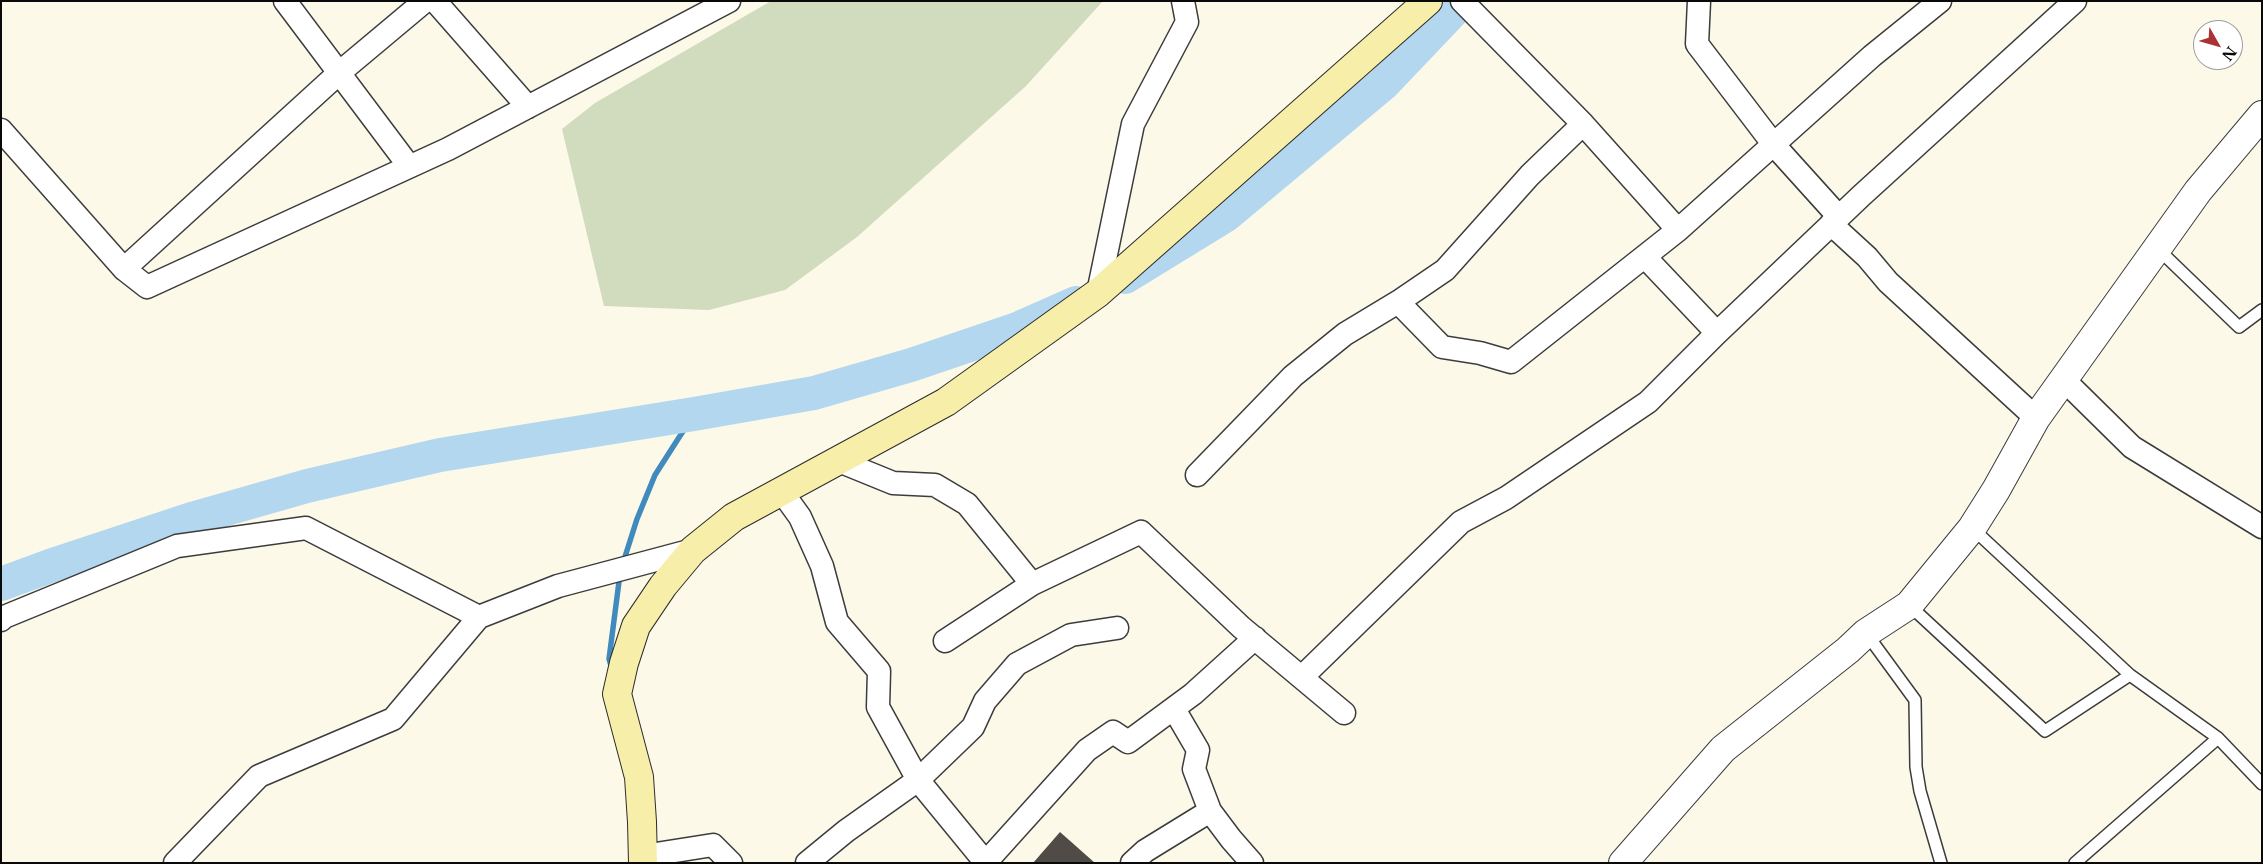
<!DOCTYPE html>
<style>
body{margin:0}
#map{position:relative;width:2263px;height:864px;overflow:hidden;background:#fdf9e8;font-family:"Libre Baskerville",serif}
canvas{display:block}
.frame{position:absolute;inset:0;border:2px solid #090909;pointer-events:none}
.north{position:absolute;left:2193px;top:20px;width:50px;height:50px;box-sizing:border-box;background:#fff;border:1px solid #9d9d9d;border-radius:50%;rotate:128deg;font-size:14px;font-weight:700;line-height:20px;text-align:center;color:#090909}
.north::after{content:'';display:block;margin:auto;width:18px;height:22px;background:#aa3135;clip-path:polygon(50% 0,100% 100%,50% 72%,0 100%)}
</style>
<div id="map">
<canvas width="2263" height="864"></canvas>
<div class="frame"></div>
<div class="north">N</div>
</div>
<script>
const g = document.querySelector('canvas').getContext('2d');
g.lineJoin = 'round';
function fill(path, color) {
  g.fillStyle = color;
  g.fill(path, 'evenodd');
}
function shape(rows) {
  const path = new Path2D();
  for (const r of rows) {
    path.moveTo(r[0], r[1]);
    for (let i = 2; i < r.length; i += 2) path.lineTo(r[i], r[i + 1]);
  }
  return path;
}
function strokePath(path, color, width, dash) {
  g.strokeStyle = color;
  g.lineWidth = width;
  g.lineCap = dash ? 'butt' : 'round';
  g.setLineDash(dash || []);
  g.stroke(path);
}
fill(shape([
 [771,1,1103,1,1026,86,857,237,785,290,709,310,604,306,562,129,595,103]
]), '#d1dbbd');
strokePath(shape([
 [623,563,637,519,655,475,694,414],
 [612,669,609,659,620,574]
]), '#408abe', 5.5);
strokePath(shape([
 [1125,277,1226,215,1383,84,1462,1],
 [1,584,50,566,195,518,307,486,440,455,694,414,814,393,911,365,1017,329,1076,303]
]), '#b2d7ef', 34);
fill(shape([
 [1060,832,1095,863,1033,863]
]), '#514b47');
const service = shape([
 [2157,248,2239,327,2262,310],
 [1972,528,2130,675,2218,738,2262,784],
 [1909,605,2045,731,2130,675],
 [1866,633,1915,700,1916,767,1920,791,1941,863],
 [2075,863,2218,738]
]);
const minor = shape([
 [285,1,409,166],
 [435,1,528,107],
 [1462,1,1583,124,1678,230],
 [1699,1,1697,44,1774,145,1839,217],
 [1,130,124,269,147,287,448,149,729,1],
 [1831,224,1867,257,1888,282,2036,418],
 [124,269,339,73,425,1],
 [1098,293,1133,124,1187,22,1183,1],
 [1398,302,1442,347,1480,353,1511,362,1678,230,1872,56,1940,1],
 [1717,333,1861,196,2075,1],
 [2063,379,2132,447,2262,527],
 [839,461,893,483,935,485,967,504,1032,584,1141,532,1241,627,1344,713],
 [1197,475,1293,376,1345,334,1398,302,1445,270,1530,175,1583,124],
 [782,492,800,517,822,566,837,622,879,671,878,707,918,780,986,863],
 [1,620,4,617,177,546,306,528,479,617,558,586,693,550],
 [945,641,1032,584],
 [1302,677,1461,522,1506,498,1648,402,1717,333,1645,257],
 [1174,709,1198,750,1194,769,1210,811,1231,839,1252,863],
 [643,856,713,845,731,863],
 [986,862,1087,750,1113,732,1128,742,1193,694,1255,638],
 [175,863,259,776,393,719,479,617],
 [807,863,846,831,918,780,973,727,985,701,1017,664,1071,635,1117,628],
 [1132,863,1145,851,1210,811]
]);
const tertiary = shape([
 [1623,863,1723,749,1848,650,1866,633,1909,605,1972,528,1996,490,2036,418,2198,191,2262,115]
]);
const secondary = shape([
 [643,863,642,822,639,777,617,694,624,663,636,626,663,586,693,550,734,517,946,402,1098,293,1428,1]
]);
strokePath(service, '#3c3c3c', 14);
strokePath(minor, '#3c3c3c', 25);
strokePath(tertiary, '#3c3c3c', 30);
strokePath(secondary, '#2b2b2b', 30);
strokePath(service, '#fff', 11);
strokePath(minor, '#fff', 22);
strokePath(tertiary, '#fff', 28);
strokePath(secondary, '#f7efa9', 28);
</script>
